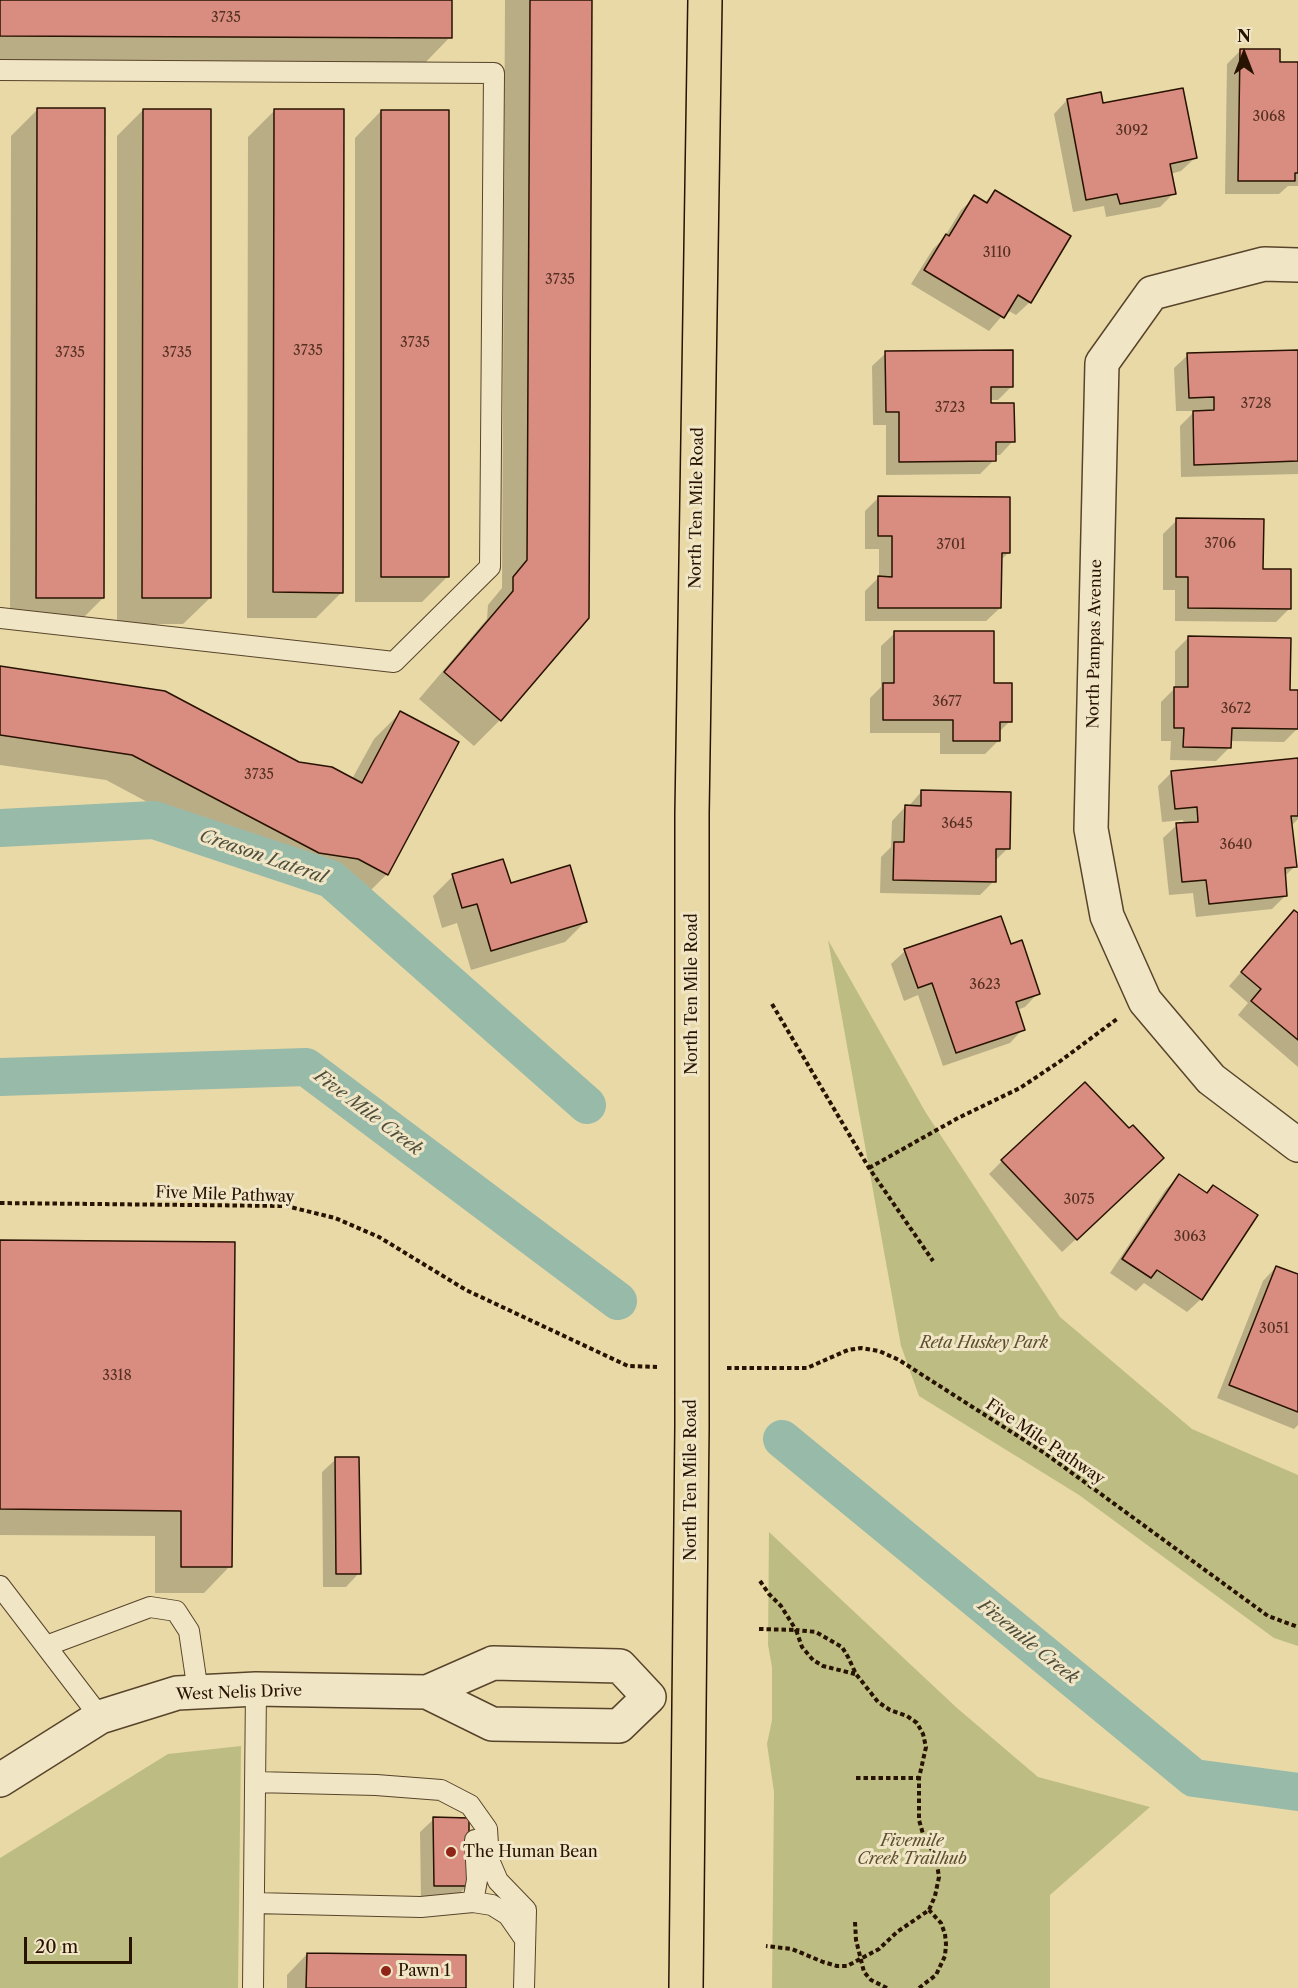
<!DOCTYPE html>
<style>
body{margin:0}
#map{position:relative;width:1298px;height:1988px;overflow:hidden;background:#e8d9a7;font-family:"Libre Caslon Text",serif}
canvas{display:block}
.north{position:absolute;left:1214px;top:24px;width:60px;height:60px;-webkit-text-stroke:4px #f0e6c6;paint-order:stroke;rotate:0deg;font-size:16px;font-weight:700;line-height:24px;text-align:center;color:#281200}
.north::after{content:'';display:block;margin:auto;width:21px;height:27px;background:#281200;clip-path:polygon(50% 0,100% 100%,50% 72%,0 100%)}
.scale{position:absolute;left:24px;top:1937px;width:108px;height:27px;box-sizing:border-box;border:3px solid #281200;border-top:0;padding-left:8px;font-size:18px;line-height:21px;white-space:nowrap;color:#281200;-webkit-text-stroke:4px #f0e6c6;paint-order:stroke}
</style>
<div id="map">
<canvas width="1298" height="1988"></canvas>
<div class="north">N</div>
<div class="scale">20 m</div>
</div>
<script>
const g = document.querySelector('canvas').getContext('2d');
g.lineJoin = 'round';
function fill(path, color) {
  g.fillStyle = color;
  g.fill(path, 'evenodd');
}
function shape(rows) {
  const path = new Path2D();
  for (const r of rows) {
    path.moveTo(r[0], r[1]);
    for (let i = 2; i < r.length; i += 2) path.lineTo(r[i], r[i + 1]);
  }
  return path;
}
function strokePath(path, color, width, dash) {
  g.strokeStyle = color;
  g.lineWidth = width;
  g.lineCap = dash ? 'butt' : 'round';
  g.setLineDash(dash || []);
  g.stroke(path);
}
function label(font, color, halo, rows, align = 'center') {
  g.font = font + ' "Libre Caslon Text",serif';
  g.lineWidth = 6;
  g.setLineDash([]);
  g.textBaseline = 'middle';
  g.strokeStyle = halo;
  g.fillStyle = color;
  for (const [text, x, y, turn = 0] of rows) {
    g.save();
    g.translate(x, y);
    g.rotate((+turn || 0) * Math.PI / 180);
    g.textAlign = isNaN(turn) ? turn : align;
    if (halo) g.strokeText(text, 0, 0);
    g.fillText(text, 0, 0);
    g.restore();
  }
}
fill(shape([
 [828,940,926,1113,1060,1317,1192,1429,1298,1475,1298,1646,1274,1638,1079,1495,919,1396,901,1346],
 [769,1532,957,1708,1038,1777,1150,1807,1050,1895,1050,1988,772,1988,774,1792,767,1744,772,1720,772,1667,768,1645],
 [241,1746,238,1988,0,1988,0,1858,168,1754]
]), '#bdbd83');
fill(shape([
 [0,0,450,0,450,37,424,64,0,62],
 [505,0,591,0,587,618,500,720,474,746,419,699,487,619,488,605,502,588],
 [1241,50,1278,63,1298,64,1298,186,1288,186,1279,194,1225,194,1227,64],
 [1100,94,1102,104,1195,158,1181,171,1170,174,1174,193,1160,207,1106,217,1104,206,1073,212,1054,114,1067,100],
 [37,110,103,598,77,624,10,623,11,136],
 [143,110,210,598,183,624,117,624,117,136],
 [274,111,342,592,316,618,247,618,248,137],
 [381,111,448,576,422,602,355,602,355,138],
 [995,192,1030,302,1016,315,1007,310,989,331,911,284,933,249,944,238,961,210,975,197,984,203],
 [1298,351,1298,474,1181,477,1180,426,1195,411,1176,411,1174,368,1188,355],
 [886,353,1011,387,998,400,990,400,990,405,1013,441,1000,455,994,455,994,460,980,474,886,475,886,425,873,425,872,366],
 [879,497,1008,553,1000,561,1000,608,986,621,865,621,865,591,879,577,879,549,865,549,865,511],
 [1177,520,1262,571,1290,608,1276,622,1175,621,1175,590,1163,590,1163,534],
 [895,633,993,685,1010,721,998,733,998,741,985,754,940,754,940,733,870,733,870,698,881,687,881,646],
 [1189,637,1289,691,1298,691,1298,728,1284,742,1230,741,1230,747,1216,761,1170,760,1171,741,1161,741,1161,702,1175,688,1175,651],
 [0,668,352,779,374,739,400,713,387,874,361,900,331,885,292,879,106,780,0,765],
 [1172,772,1298,773,1298,819,1291,826,1295,866,1284,877,1286,895,1272,909,1196,917,1193,893,1169,895,1163,838,1177,825,1184,824,1183,820,1162,822,1158,786],
 [922,791,1008,848,994,862,994,881,980,895,880,893,881,857,891,847,892,821,905,807,908,807],
 [453,876,510,885,585,922,565,942,471,970,457,923,442,928,433,896],
 [1294,912,1298,915,1298,1067,1238,1015,1248,1003,1229,986],
 [1010,946,1038,993,1025,1007,1017,1010,1023,1029,1010,1043,943,1066,918,995,904,1001,891,964,905,951],
 [1129,1130,1149,1172,1062,1252,989,1174,1002,1161],
 [1179,1176,1206,1194,1213,1187,1201,1299,1187,1312,1144,1283,1136,1291,1110,1273,1166,1189],
 [0,1241,230,1566,204,1593,155,1593,155,1536,0,1535],
 [1276,1267,1298,1276,1298,1425,1294,1429,1217,1398,1263,1281],
 [336,1459,359,1573,346,1587,323,1587,322,1472],
 [434,1819,467,1886,454,1899,421,1899,420,1832],
 [307,1954,464,1988,287,1988,287,1975]
]), '#0003');
strokePath(shape([
 [0,828,154,820,331,879,587,1105],
 [0,1077,306,1067,618,1301],
 [782,1439,1194,1778,1298,1792]
]), '#97baa9', 38);
const building = shape([
 [0,0,452,0,452,38,0,36,0,0],
 [530,0,592,0,589,618,501,721,444,672,513,591,513,577,527,560,530,0],
 [1240,49,1280,49,1280,62,1298,62,1298,173,1295,173,1295,181,1238,181,1240,49],
 [1183,88,1197,158,1170,164,1176,194,1120,204,1117,194,1086,200,1067,99,1101,92,1103,103,1183,88],
 [37,108,105,108,104,598,36,598,37,108],
 [143,109,211,109,211,598,142,598,143,109],
 [274,109,344,109,343,593,273,592,274,109],
 [381,110,449,110,449,577,381,577,381,110],
 [995,190,1071,236,1031,303,1018,295,1004,318,924,270,946,234,949,236,974,195,987,203,995,190],
 [1013,350,1013,387,991,387,991,403,1014,403,1015,442,996,442,996,461,899,462,899,412,886,412,885,351,1013,350],
 [1298,350,1298,461,1194,465,1193,411,1214,410,1214,397,1189,398,1187,353,1298,350],
 [878,496,1010,497,1010,553,1002,553,1001,608,878,608,878,576,892,577,892,536,878,536,878,496],
 [1176,518,1264,519,1263,569,1291,569,1291,609,1188,608,1188,577,1176,577,1176,518],
 [894,631,994,631,994,683,1012,683,1012,722,1000,722,1000,741,953,741,953,720,883,720,883,683,894,683,894,631],
 [1188,636,1291,638,1290,690,1298,690,1298,729,1232,728,1231,748,1183,747,1184,728,1174,728,1174,687,1188,687,1188,636],
 [0,666,165,691,299,762,332,767,362,783,400,711,459,742,388,875,358,859,319,853,132,755,0,735,0,666],
 [1298,758,1298,816,1291,816,1297,867,1285,868,1287,896,1209,904,1206,880,1182,882,1176,823,1198,822,1197,807,1175,809,1171,771,1298,758],
 [921,790,1011,792,1010,849,996,849,996,882,893,880,894,842,904,842,905,805,921,806,921,790],
 [503,859,511,883,570,865,587,922,491,951,477,904,462,908,452,874,503,859],
 [1294,910,1298,913,1298,1040,1251,1001,1261,989,1241,972,1294,910],
 [1001,916,1011,944,1022,940,1040,994,1016,1002,1025,1030,956,1053,932,983,918,988,904,949,1001,916],
 [1085,1082,1129,1128,1133,1125,1164,1158,1077,1240,1001,1160,1085,1082],
 [1179,1174,1207,1193,1213,1185,1258,1215,1202,1300,1157,1270,1151,1278,1122,1259,1179,1174],
 [0,1240,235,1242,232,1567,181,1567,181,1511,0,1509,0,1240],
 [1276,1266,1298,1274,1298,1412,1229,1385,1276,1266],
 [335,1457,359,1457,361,1574,336,1574,335,1457],
 [433,1817,469,1818,469,1886,434,1886,433,1817],
 [307,1953,466,1955,466,1988,306,1988,307,1953]
]);
fill(building, '#d98c80');
strokePath(building, '#281200', 1.5);
const service = shape([
 [0,70,494,73,490,567,394,662,0,618],
 [0,1586,100,1717],
 [46,1646,150,1607,176,1611,189,1631,198,1692],
 [255,1782,376,1785,441,1790,470,1805,487,1829,489,1860,498,1881,526,1910,524,1988],
 [473,1902,477,1880,475,1840],
 [254,1903,421,1907,473,1902,492,1905,508,1915,524,1938],
 [253,1988,256,1689]
]);
const minor = shape([
 [1298,265,1264,264,1152,293,1102,363,1091,829,1107,916,1145,1001,1211,1079,1298,1145],
 [493,1663,620,1666,649,1697,619,1726,492,1724,427,1692,493,1663],
 [0,1780,100,1717,177,1693,256,1689,427,1692]
]);
const primary = shape([
 [686,1988,692,1427,692,813,705,0]
]);
strokePath(service, '#58442a', 22);
strokePath(minor, '#58442a', 36);
strokePath(primary, '#281200', 36);
strokePath(shape([
 [772,1004,869,1168,933,1261],
 [869,1168,958,1118,1020,1088,1059,1062,1117,1019],
 [0,1203,286,1206,335,1218,379,1237,466,1290,628,1366,657,1367],
 [727,1368,807,1368,848,1350,861,1348,879,1351,899,1360,1046,1454,1268,1616,1298,1627],
 [760,1581,769,1594,781,1606,796,1630,816,1632,842,1647,848,1657,856,1674,878,1702,890,1710,907,1716,917,1723,923,1734,926,1747,919,1778,919,1820,923,1834,936,1858,939,1877,935,1896,929,1910,897,1932,879,1949,847,1966,837,1966,823,1962,792,1949,766,1946],
 [759,1629,796,1630,802,1647,813,1660,823,1666,855,1674],
 [856,1778,919,1778],
 [855,1922,856,1940,864,1972,871,1980,887,1988],
 [919,1988,936,1975,945,1956,946,1944,945,1934,941,1923,929,1910]
]), '#281200', 4, [4.5, 3]);
strokePath(service, '#f0e6c6', 20);
strokePath(minor, '#f0e6c6', 33);
strokePath(primary, '#e8d9a7', 33);
for (const [x, y, r, color] of [
 [451,1852,6,"#8f2418"],
 [386,1971,6,"#8f2418"]
]) {
  const dot = new Path2D();
  dot.arc(x, y, r, 0, 2 * Math.PI);
  g.fillStyle = color;
  g.fill(dot);
  strokePath(dot, '#f0e6c6', 2);
}
label('14px', '#543020', null, [
 ["3735",226,18],
 ["3068",1269,117],
 ["3092",1132,131],
 ["3110",997,253],
 ["3735",560,280],
 ["3735",415,343],
 ["3735",308,351],
 ["3735",70,353],
 ["3735",177,353],
 ["3728",1256,404],
 ["3723",950,408],
 ["3706",1220,544],
 ["3701",951,545],
 ["3677",947,702],
 ["3672",1236,709],
 ["3735",259,775],
 ["3645",957,824],
 ["3640",1236,845],
 ["3623",985,985],
 ["3075",1079,1200],
 ["3063",1190,1237],
 ["3051",1274,1329],
 ["3318",117,1376]
]);
label('16px', '#281200', '#f0e6c6', [
 ["North Ten Mile Road",697,508,-89],
 ["North Pampas Avenue",1095,644,-89],
 ["North Ten Mile Road",692,994,-90],
 ["Five Mile Pathway",225,1195,2],
 ["Five Mile Pathway",1045,1442,34],
 ["North Ten Mile Road",691,1480,-90],
 ["West Nelis Drive",239,1693,-2]
]);
label('italic 16px', '#5c4e2e', '#f0e6c6', [
 ["Reta Huskey Park",984,1343],
 ["Fivemile",912,1841],
 ["Creek Trailhub",912,1859]
]);
label('16px', '#281200', '#f0e6c6', [
 ["The Human Bean",463,1852],
 ["Pawn 1",398,1971]
], 'left');
label('italic 18px', '#4f4d3b', '#f0e6c6', [
 ["Creason Lateral",263,857,19],
 ["Five Mile Creek",368,1113,37],
 ["Fivemile Creek",1028,1642,39]
]);
</script>
